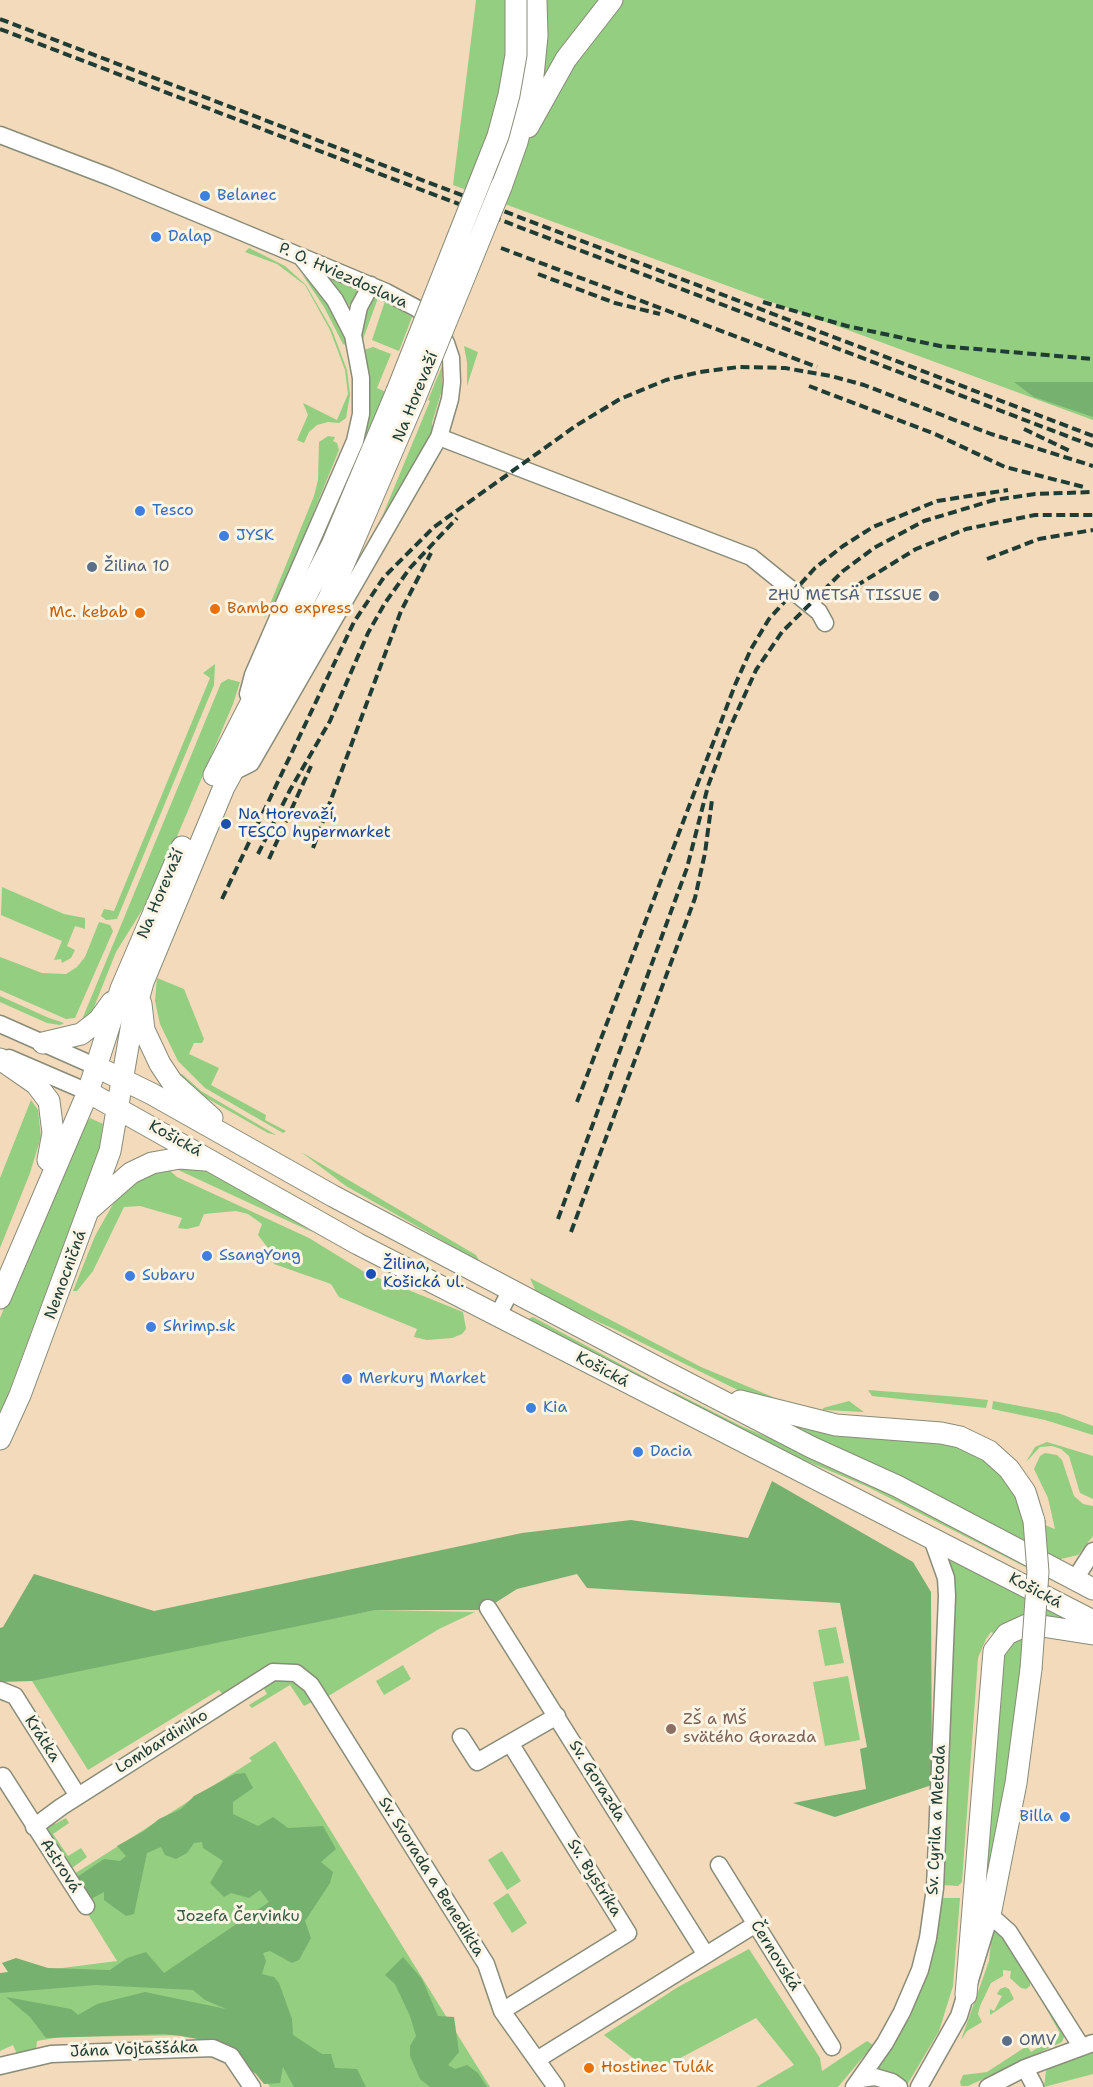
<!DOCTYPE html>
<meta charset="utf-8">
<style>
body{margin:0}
canvas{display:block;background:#f2dabb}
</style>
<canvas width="1093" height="2087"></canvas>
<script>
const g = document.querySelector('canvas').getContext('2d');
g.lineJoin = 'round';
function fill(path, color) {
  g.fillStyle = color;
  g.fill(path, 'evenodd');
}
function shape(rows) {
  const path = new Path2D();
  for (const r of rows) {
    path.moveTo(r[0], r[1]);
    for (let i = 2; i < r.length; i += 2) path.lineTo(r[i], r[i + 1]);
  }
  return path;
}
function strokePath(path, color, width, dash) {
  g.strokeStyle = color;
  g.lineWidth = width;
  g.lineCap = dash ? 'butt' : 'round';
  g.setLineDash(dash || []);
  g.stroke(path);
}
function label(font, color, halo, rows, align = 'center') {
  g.font = font + ' "Shantell Sans",sans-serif';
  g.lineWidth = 6;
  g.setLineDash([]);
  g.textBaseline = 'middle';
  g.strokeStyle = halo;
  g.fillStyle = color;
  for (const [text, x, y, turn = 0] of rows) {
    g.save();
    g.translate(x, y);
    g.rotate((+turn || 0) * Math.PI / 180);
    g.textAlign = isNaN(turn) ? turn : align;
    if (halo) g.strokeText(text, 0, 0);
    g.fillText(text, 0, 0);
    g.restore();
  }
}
fill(shape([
 [476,0,1093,0,1093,420,453,185],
 [249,248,285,266,306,285,332,330,347,370,350,395,346,418,339,423,328,422,317,425,309,432,304,443,297,440,308,415,303,403,337,420,348,394,345,370,330,330,305,285,277,264,245,252],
 [302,274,327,302,348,346,343,344,324,307],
 [327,277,357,289,356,300,349,305,345,305],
 [372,297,378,298,362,342,360,327],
 [385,301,412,317,399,351,372,340],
 [464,346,478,352,467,386,467,362],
 [373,347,391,354,377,388,386,392,336,514,302,585,363,438,369,389,364,350],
 [442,366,442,390,432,423,433,437,370,546,430,401,428,400],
 [328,436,335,437,333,441,337,443,339,450,281,592,264,619,314,496,318,480,319,442],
 [215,664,214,685,117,919,106,920,101,916,104,909,114,911,210,678,203,673],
 [228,679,240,682,233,704,154,891,116,952,90,1017,81,1022,221,683],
 [2,887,64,914,85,918,85,929,75,926,67,946,75,950,71,958,62,963,61,959,54,960,62,941,1,915],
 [99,922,110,925,113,931,75,1018,66,1019,0,990,0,957,42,973,66,974,77,967,85,957],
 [157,978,184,989,204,1039,202,1043,194,1043,189,1054,219,1068,211,1085,266,1115,265,1120,286,1131,283,1133,205,1088,178,1061,160,1024,155,1001],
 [0,996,49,1018,64,1023,60,1025,47,1023,0,1002],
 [179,1074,182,1074,201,1091,276,1135,268,1133,203,1096],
 [31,1100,38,1110,41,1137,30,1173,0,1248,0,1178],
 [90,1118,103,1124,99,1149,0,1416,0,1318,73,1143],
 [301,1152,476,1255,480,1262,346,1186],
 [189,1166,211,1171,274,1206,312,1232,174,1168],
 [167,1168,177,1177,309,1238,366,1273,463,1312,466,1329,462,1334,452,1338,427,1340,414,1337,417,1329,339,1297,331,1284,274,1264,271,1252,258,1235,262,1224,248,1214,236,1211,204,1214,199,1226,187,1229,178,1228,182,1218,140,1206,124,1207,93,1271,77,1291,73,1291,95,1236,117,1197,137,1181],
 [530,1278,701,1367,792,1405,754,1398,612,1328,542,1297,536,1292],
 [533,1317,648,1379,648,1383,529,1323,528,1319],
 [868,1390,960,1397,988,1400,986,1408,872,1396],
 [674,1392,741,1426,866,1479,1059,1580,1059,1584,866,1486,739,1433,671,1394],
 [849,1401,864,1412,823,1410,823,1408],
 [993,1401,1058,1413,1093,1426,1093,1435,1045,1420,992,1409],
 [783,1422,953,1444,987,1460,1018,1495,1022,1516,1055,1529,1048,1498,1034,1469,1040,1456,1045,1453,1057,1455,1062,1460,1074,1496,1083,1504,1093,1506,1093,1536,1078,1555,1057,1560],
 [1047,1442,1093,1456,1093,1499,1080,1493,1069,1456,1061,1449,1052,1446,1040,1447,1026,1462,1035,1447],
 [945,1555,1071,1618,995,1634,991,1632,986,1639,978,1658,962,1882,958,1886,943,1885,954,1594],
 [376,1610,475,1612,439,1629,325,1698,299,1671,225,1697,219,1690,88,1770,32,1681,62,1671],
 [836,1627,844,1663,825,1666,818,1630],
 [1024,1636,1023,1668,1008,1779,987,1888,979,1888,1000,1650],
 [403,1665,411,1679,384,1695,376,1681],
 [848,1676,860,1740,825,1746,813,1682],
 [275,1679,292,1679,306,1687,312,1702,304,1706,290,1685,252,1708,249,1705,267,1694,262,1685],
 [275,1741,490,2087,270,2087,257,2067,199,2035,60,2037,37,2041,36,2050,17,2054,13,2045,0,2051,0,1976,117,1961,84,1908,71,1876,252,1761,249,1758],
 [66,1818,69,1823,53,1834,68,1856,81,1848,87,1857,68,1871,45,1836,46,1822,51,1819,55,1824],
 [502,1851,521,1881,507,1890,488,1860],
 [508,1893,527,1923,512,1933,493,1903],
 [942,1898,960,1898,953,1986,939,2031,907,2085,876,2071,910,2017,927,1974,938,1932],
 [996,1930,999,1930,1030,1979,1030,1986,1026,1989,1021,1988,1010,1978,1011,1971,1003,1970,1003,1976,991,1983,980,2006,978,2014,982,2022,967,2031,961,2040,989,1961,992,1932],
 [749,1949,820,2058,822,2071,867,2041,873,2045,838,2087,756,2087,794,2065,756,2018,652,2073,604,2035,678,1987],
 [1005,1987,1009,1989,1014,1999,990,2015,990,2009,994,2011,1002,1996,997,1994,1000,1989],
 [1040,1998,1065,2034,1062,2042,968,2086,961,2086,960,2082,963,2075,987,2072,1027,2046,1031,2052,1060,2033],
 [1093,2050,1093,2074,1044,2087,1046,2071,1052,2065]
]), '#94ce81');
fill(shape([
 [1014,382,1093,382,1093,417,1034,397],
 [772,1481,913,1562,931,1592,932,1785,835,1817,793,1803,866,1789,860,1749,867,1747,840,1603,587,1588,577,1574,517,1589,484,1610,376,1610,32,1681,0,1682,0,1628,3,1627,34,1574,154,1611,522,1533,631,1520,748,1538],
 [245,1773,253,1788,233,1802,233,1814,258,1826,273,1817,288,1828,323,1826,336,1849,321,1862,333,1872,330,1883,305,1921,311,1938,299,1960,292,1963,270,1951,263,1953,266,1961,262,1974,274,1977,279,1983,292,2019,293,2035,322,2054,331,2054,335,2068,357,2069,366,2087,294,2087,283,2067,280,2083,264,2084,256,2074,213,2042,181,2036,164,2034,46,2038,30,2017,6,1997,71,2009,78,2015,97,2004,145,1992,226,2009,205,2000,193,1990,96,1985,0,1993,0,1973,8,1972,2,1963,16,1958,48,1968,110,1970,127,1958,146,1952,164,1973,269,1902,260,1890,249,1898,231,1893,224,1897,210,1883,223,1861,203,1848,202,1842,194,1843,187,1853,176,1859,165,1855,161,1847,147,1853,134,1914,126,1916,104,1900,104,1892,91,1899,77,1877,104,1859,120,1861,126,1856,117,1846,144,1831,159,1819,181,1809,194,1796,235,1774],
 [403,1957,422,1979,438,2016,454,2017,459,2052,448,2065,455,2069,467,2065,478,2073,487,2087,430,2087,420,2079,410,2056,410,2046,416,2036,410,2016,395,1984,385,1975]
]), '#77b16f');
const minor = shape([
 [0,135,110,177,386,292,418,309,439,330,446,343,451,358,452,382,450,399,439,437,251,763,231,773],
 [353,335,359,307,371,285],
 [439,437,751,557,819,612,825,623],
 [248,694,253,675,355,441,361,414,361,378,353,335,335,300,302,258],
 [0,1024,97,1067],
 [9,1058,88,1092],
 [498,1315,511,1290],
 [1075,1579,1093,1551],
 [488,1608,706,1955],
 [0,1690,15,1696,78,1796],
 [461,1737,477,1762,510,1743],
 [3,1776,86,1906],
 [34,1827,61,1807,273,1672,296,1673,311,1685,323,1704,486,1964,502,2011,556,2087],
 [719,1865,832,2047],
 [502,2011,628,1933,510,1743,557,1716],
 [538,2059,756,1924],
 [0,2066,51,2054,213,2048,231,2056,252,2087],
 [1025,2068,1035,2087],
 [860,2079,875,2077,892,2082,899,2087],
 [854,2087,885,2043,902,2012,920,1970,928,1938,935,1888,947,1596,946,1578,931,1536],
 [919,2087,959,2016,990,1915,1009,1932,1081,2046],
 [988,2087,1025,2068,1093,2043]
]);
const major = shape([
 [528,127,566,59,612,0],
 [501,187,517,142,533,76,537,36,536,0],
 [214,775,332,545,397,391],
 [141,1004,144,1030,160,1064,172,1082,212,1118],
 [43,1043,81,1034,99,1020,112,1002],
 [0,1059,36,1084,49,1101,53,1133,48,1160],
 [97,1067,152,1094,333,1196,666,1372,811,1447,897,1486,1093,1589],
 [88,1092,358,1244,1093,1621],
 [91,1208,131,1173,152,1163,180,1158,205,1160],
 [0,1298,88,1092,121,989,182,847],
 [740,1401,836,1425,941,1433,960,1437,989,1451,1009,1469,1025,1492,1034,1521],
 [0,1439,20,1395,110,1151,132,1023,143,982,224,787,329,598,415,398],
 [990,1915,1016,1783,1031,1669],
 [966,1995,994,1651,1007,1634,1029,1624,1093,1634]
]);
strokePath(minor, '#888c78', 19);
strokePath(major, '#888c78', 23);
strokePath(minor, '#fff', 16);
strokePath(major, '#fff', 21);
strokePath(shape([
 [0,19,1093,436],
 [0,29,1093,446],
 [501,248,817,367],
 [538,274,615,303,660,314],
 [763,302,847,326,940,346,1093,359],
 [809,386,935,434,1005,467,1084,487],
 [1024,429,1070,451],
 [987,559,1039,539,1093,530],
 [856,586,916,549,966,529,1035,515,1093,515],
 [313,848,401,611,431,553],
 [258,854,290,790,330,721,368,633,385,603,410,568,457,518],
 [269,859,311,766],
 [222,899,354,622,384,577,434,527,577,425,620,399,666,380,700,372,739,367,785,368,831,376,864,385,991,434,1093,466],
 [577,1102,735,685,751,649,769,619,815,568,843,546,873,527,937,501,1008,490],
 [558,1219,687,868,708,786,728,732,756,670,782,632,843,571,874,548,924,521,994,500,1035,494,1093,492],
 [571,1232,695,898,705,853,712,800]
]), '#1f3d34', 4, [9, 4.5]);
const majorBridge = shape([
 [397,391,498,136,509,95,516,55,516,0],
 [415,398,501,187],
 [1031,1669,1038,1572,1034,1521]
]);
strokePath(majorBridge, '#888c78', 23, []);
strokePath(majorBridge, '#fff', 21);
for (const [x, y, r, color] of [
 [205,196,6,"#3f7fe0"],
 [156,237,6,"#3f7fe0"],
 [140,511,6,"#3f7fe0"],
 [224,536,6,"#3f7fe0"],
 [92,567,6,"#5c6f8a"],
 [934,596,6,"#5c6f8a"],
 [215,609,6,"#e8710a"],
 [140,613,6,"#e8710a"],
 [226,824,6,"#1a4fb4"],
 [207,1256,6,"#3f7fe0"],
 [371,1274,6,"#1a4fb4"],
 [130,1276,6,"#3f7fe0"],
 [151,1327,6,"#3f7fe0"],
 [347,1379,6,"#3f7fe0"],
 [531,1408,6,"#3f7fe0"],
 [638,1452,6,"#3f7fe0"],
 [671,1729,6,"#8d6e63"],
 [1065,1817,6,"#3f7fe0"],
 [1007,2041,6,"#5c6f8a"],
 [589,2068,6,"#e8710a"]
]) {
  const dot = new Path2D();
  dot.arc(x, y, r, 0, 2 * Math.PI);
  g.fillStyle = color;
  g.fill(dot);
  strokePath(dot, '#fcf5e5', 2);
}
label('16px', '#366cbe', '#fcf5e5', [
 ["Belanec",217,196],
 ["Dalap",168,237],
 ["Tesco",152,511],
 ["JYSK",236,536],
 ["SsangYong",219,1256],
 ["Subaru",142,1276],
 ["Shrimp.sk",163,1327],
 ["Merkury Market",359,1379],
 ["Kia",543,1408],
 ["Dacia",650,1452],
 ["Billa",1053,1817,"right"]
], 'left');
label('16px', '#1f3d34', '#fcf5e5', [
 ["P. O. Hviezdoslava",343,276,24],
 ["Na Horevaží",416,397,-68],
 ["Na Horevaží",161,894,-67],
 ["Košická",175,1139,29],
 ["Nemocničná",66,1275,-70],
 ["Košická",602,1370,28],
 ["Košická",1035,1591,28],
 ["Krátka",42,1739,57],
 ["Lombardiniho",162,1742,-32],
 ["Sv. Gorazda",597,1781,58],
 ["Sv. Cyrila a Metoda",937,1820,-87],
 ["Astrová",60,1866,57],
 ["Sv. Svorada a Benedikta",431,1877,58],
 ["Sv. Bystríka",594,1878,58],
 ["Černovská",775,1956,58],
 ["Jána Vojtaššáka",134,2050,-2]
]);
label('16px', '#4e5e75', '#fcf5e5', [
 ["Žilina 10",104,567],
 ["ZHÚ METSÄ TISSUE",922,596,"right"],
 ["OMV",1019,2041]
], 'left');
label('16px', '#c56008', '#fcf5e5', [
 ["Bamboo express",227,609],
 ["Mc. kebab",128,613,"right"],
 ["Hostinec Tulák",601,2068]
], 'left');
label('16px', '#164399', '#fcf5e5', [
 ["Na Horevaží,",238,815],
 ["TESCO hypermarket",238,833],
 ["Žilina,",383,1265],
 ["Košická ul.",383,1283]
], 'left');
label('16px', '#785e54', '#fcf5e5', [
 ["ZŠ a MŠ",683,1720],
 ["svätého Gorazda",683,1738]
], 'left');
label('16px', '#365a43', '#fcf5e5', [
 ["Jozefa Červinku",238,1917]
]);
</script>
